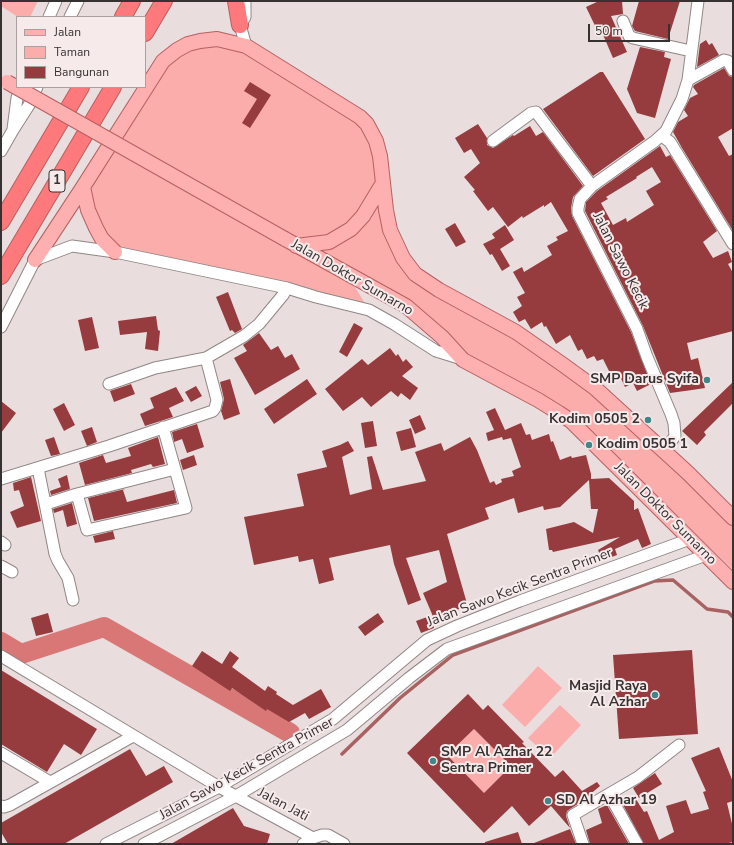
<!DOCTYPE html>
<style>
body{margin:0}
#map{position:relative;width:734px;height:845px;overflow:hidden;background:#e9dddd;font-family:"Nunito Sans",sans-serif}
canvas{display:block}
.frame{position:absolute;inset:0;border:2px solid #373232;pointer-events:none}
.legend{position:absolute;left:16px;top:16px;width:130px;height:72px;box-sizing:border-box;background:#f6eaea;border:1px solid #aaa0a0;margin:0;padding:5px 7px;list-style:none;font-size:12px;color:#373232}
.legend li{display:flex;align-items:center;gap:8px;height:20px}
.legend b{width:20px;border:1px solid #aaa0a0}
.scale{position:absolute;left:588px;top:24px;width:82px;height:18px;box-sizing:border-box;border:2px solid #373232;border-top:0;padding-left:5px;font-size:12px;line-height:14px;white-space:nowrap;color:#373232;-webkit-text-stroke:3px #f6eaea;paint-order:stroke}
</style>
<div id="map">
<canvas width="734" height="845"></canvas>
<div class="frame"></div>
<ul class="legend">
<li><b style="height:5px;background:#feafb0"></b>Jalan</li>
<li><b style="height:11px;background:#faadaa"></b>Taman</li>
<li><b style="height:11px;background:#963b3e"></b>Bangunan</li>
</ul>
<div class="scale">50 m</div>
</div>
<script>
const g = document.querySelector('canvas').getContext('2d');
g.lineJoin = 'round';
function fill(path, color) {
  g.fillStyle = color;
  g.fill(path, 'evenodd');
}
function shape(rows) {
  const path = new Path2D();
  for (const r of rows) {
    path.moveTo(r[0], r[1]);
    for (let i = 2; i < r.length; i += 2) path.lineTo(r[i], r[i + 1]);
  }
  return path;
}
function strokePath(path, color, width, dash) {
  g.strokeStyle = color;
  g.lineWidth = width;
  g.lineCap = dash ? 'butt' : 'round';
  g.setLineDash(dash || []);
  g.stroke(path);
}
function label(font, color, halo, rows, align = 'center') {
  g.font = font + ' "Nunito Sans",sans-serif';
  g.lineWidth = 4;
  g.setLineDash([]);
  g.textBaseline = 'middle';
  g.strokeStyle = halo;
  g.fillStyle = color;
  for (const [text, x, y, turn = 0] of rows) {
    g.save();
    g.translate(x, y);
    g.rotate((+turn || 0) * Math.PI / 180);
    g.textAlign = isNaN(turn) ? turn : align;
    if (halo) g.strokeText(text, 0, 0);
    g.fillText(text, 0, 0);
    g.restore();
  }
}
fill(shape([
 [1,1,38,1,30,17,18,17,1,6],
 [227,41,368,125,383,183,405,261,576,374,733,518,733,570,596,436,583,426,519,390,347,274,369,310,115,252,83,188,177,50],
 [538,666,562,688,525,727,502,705],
 [560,705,581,725,550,758,528,738],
 [474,729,511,766,484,793,447,755]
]), '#faadaa');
strokePath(shape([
 [342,754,400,698,453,655,654,581,673,580,707,609,728,612,733,617]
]), '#a86262', 3.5);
strokePath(shape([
 [1,642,21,654,104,627,290,733]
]), '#d87776', 20);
fill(shape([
 [599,1,622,1,623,14,611,16,627,52,613,58,601,30,598,32,586,7],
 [639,1,680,1,668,39,635,31,632,26],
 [706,40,709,45,712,43,719,55,697,67,700,44],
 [640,47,665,52,664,57,671,59,655,118,637,113,627,89],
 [724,68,729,76,733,77,733,128,718,137,729,156,733,154,733,231,682,148,673,132,678,122,688,116,684,110,690,98,698,94,693,87,694,85],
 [600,72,603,72,645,139,593,176,543,109],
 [250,82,271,95,250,128,242,123,257,99,244,91],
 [478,124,487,138,487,145,493,148,513,135,514,136,530,126,536,136,543,132,583,186,573,197,571,208,572,216,631,332,651,384,637,391,633,383,625,387,618,372,611,375,603,359,597,361,594,356,587,359,582,349,578,351,570,335,556,344,546,326,544,327,542,322,531,329,525,319,519,322,513,312,522,306,517,297,525,293,513,272,522,267,524,272,552,255,547,246,558,240,556,237,568,231,551,202,544,207,544,205,523,218,522,216,508,227,493,207,488,211,473,191,475,190,464,177,480,163,471,149,464,153,455,138],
 [660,146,666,157,670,155,717,231,703,242,713,258,728,251,732,262,728,264,733,273,733,331,687,343,691,360,698,358,705,388,692,390,670,393,643,326,585,211,586,202,597,191],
 [652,167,661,182,646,191,654,205,627,222,626,218,613,225,601,203,608,199,606,197,637,178,636,177],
 [455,223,466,242,456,247,445,229],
 [505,225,514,240,500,249,510,266,502,271,492,254,490,255,483,244,495,238,492,234],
 [228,292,242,329,235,333,232,330,230,331,216,297],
 [156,316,158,330,160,331,158,351,145,349,147,332,120,335,118,321],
 [92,317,99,348,85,351,78,320],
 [354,323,363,328,347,357,339,352],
 [259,333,271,350,278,346,285,358,292,354,300,369,255,395,234,358,247,351,243,345],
 [390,348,396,356,398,354,403,362,406,359,413,367,402,376,418,388,410,400,401,393,398,397,391,391,371,407,362,397,343,411,325,389,362,359,368,365],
 [230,379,240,414,224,420,221,411,224,399,220,382],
 [307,379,317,394,274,424,264,409],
 [733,382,733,403,704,432,706,435,697,445,682,431],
 [131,384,135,394,114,402,110,391],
 [196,386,202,396,191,402,185,392],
 [176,387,184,401,169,408,173,417,145,426,140,414,154,408,150,398],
 [1,401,16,413,1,433],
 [64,403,75,425,64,431,53,409],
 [495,408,505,430,521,423,526,435,530,434,532,440,549,434,551,442,553,441,560,460,571,456,572,458,586,455,591,474,591,479,609,478,634,501,634,510,638,508,651,544,642,548,638,539,615,549,617,555,604,560,603,554,600,555,598,550,620,537,553,552,552,550,549,550,546,529,574,522,593,533,598,509,591,509,589,480,560,507,544,510,543,506,518,513,514,498,485,508,489,519,447,534,468,607,447,612,448,615,435,621,423,593,447,582,439,550,406,558,421,600,408,605,394,564,390,545,329,558,334,580,319,584,313,559,299,562,298,556,254,565,244,517,304,506,297,474,327,467,322,451,340,445,348,441,354,451,342,457,350,495,372,489,367,457,372,456,383,490,426,481,415,452,441,443,444,451,470,437,477,450,490,483,494,481,496,485,502,482,501,479,514,476,512,471,521,467,511,438,503,440,502,437,488,441,486,433,494,430,486,412],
 [420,415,426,429,415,434,409,420],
 [373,421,377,446,365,448,361,423],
 [197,424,204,447,187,453,182,439,174,442,172,432],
 [92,427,97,442,87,446,81,431],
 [411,428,416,447,401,451,396,432],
 [54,437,60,454,51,456,45,440],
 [158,437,165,464,153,467,151,464,131,470,132,473,85,485,79,463,103,455,106,463,131,456,128,448],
 [194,455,197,465,183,470,180,460],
 [67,475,70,489,51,495,50,491,61,487,58,479],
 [31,477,41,521,17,528,10,512,24,506,19,490,14,491,13,483],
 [125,489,123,490,127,502,174,490,177,503,94,521,88,498],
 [72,503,77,524,67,527,63,510,54,513,53,509],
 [113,531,115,539,95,543,93,536],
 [48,613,53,632,36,636,31,618],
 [378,613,384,622,365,636,358,627],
 [430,616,434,628,421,633,416,621],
 [692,650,698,734,619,739,613,655],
 [202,651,222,664,230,651,239,658,232,667,265,691,268,686,277,692,276,694,293,705,321,689,331,707,309,719,305,713,289,722,267,709,266,711,232,688,230,691,192,666],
 [1,670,97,729,81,755,64,744,47,772,1,744],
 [468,694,483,710,488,705,524,742,522,743,555,777,563,770,582,791,597,782,600,786,582,801,567,811,566,816,570,828,551,806,529,826,512,806,484,833,407,753],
 [474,729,511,766,484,793,447,755],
 [719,747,733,782,733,801,727,803,733,828,733,842,724,844,644,844,622,803,634,796,644,812,647,811,659,840,674,832,666,806,686,800,691,814,709,809,703,792,706,791,691,758],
 [130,749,146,776,164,766,173,782,64,844,8,844,1,832,1,823],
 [655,773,662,784,639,798,633,788],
 [607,805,629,844,590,844,586,830,602,823,598,809],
 [233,808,244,826,270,834,267,844,171,844],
 [570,829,576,844,534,844,534,843],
 [518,832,522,844,485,844,485,842]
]), '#963b3e');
const minor = shape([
 [245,1,245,17,240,25,246,46],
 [49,17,56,1],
 [70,17,78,1],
 [623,21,629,36,633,38,691,51],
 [688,80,724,60,728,61,733,70],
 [13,129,17,98,21,87],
 [662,136,670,142,733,244],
 [493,141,531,113,536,112,592,186],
 [1,151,13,130,29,105,37,87],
 [1,327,35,260,72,246,115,252,249,280,287,288,316,297,369,310,394,324,436,351,462,359],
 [109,384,155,368,206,358],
 [664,452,675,436,674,423,671,414,647,357,637,329,578,213,578,208,580,199,592,186,655,141,666,131,682,99,688,80,698,1],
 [38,468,55,554,58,561,68,578,73,600],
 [1,479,109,446,213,411,215,408,217,400,206,358,244,336,259,324,283,295,287,288],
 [77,494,87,530,186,508,163,427],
 [46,504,77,494,175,469],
 [1,542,5,545],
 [1,566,12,572],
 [1,656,219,787,313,838],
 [1,753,50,782],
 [609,794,637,844],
 [1,806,4,807,10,805,133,736],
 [106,844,219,787,333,719,427,640,457,626,520,601,690,539],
 [144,844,236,796,347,730,409,678,447,649,706,555],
 [303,844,313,838,322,835,328,835,344,844],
 [583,844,573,815,638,777,679,745]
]);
const major = shape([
 [83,187,88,210,96,228,102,239,115,252],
 [285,239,406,306,442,337,463,360,538,400,559,413,571,421,733,582],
 [296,246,329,242,351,229,363,216,383,183],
 [35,260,83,187,163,61,177,50,188,44,200,41,217,39,246,46,360,117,367,124,376,141,380,156,386,210,390,230,403,258,415,274,439,290,516,332,562,364,595,388,688,473,733,518]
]);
const highway = shape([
 [236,1,240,25],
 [123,17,132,1],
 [145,33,164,1],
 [1,222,81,87],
 [1,276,113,87]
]);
strokePath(minor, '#918686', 13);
strokePath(major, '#b86061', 16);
strokePath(highway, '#b86061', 18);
strokePath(minor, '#fff', 11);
strokePath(major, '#feafb0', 14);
strokePath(highway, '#fe797b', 16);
const majorBridge = shape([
 [7,82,285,239]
]);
strokePath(majorBridge, '#b86061', 16, []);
strokePath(majorBridge, '#feafb0', 14);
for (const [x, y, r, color] of [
 [707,380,4,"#3f878b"],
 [648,420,4,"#3f878b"],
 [589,445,4,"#3f878b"],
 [655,695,4,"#3f878b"],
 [433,761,4,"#3f878b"],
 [548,801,4,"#3f878b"]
]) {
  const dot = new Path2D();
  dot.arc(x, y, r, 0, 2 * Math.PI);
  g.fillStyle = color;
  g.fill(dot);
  strokePath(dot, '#f6eaea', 1.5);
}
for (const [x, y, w] of [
 [57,181,16]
]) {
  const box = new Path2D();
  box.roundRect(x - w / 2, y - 11, w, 22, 3);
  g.fillStyle = '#f6eaea';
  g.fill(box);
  strokePath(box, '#373232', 1);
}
label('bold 13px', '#373232', null, [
 ["1",57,181]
]);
label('14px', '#373232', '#f6eaea', [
 ["Jalan Sawo Kecik",620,261,63],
 ["Jalan Doktor Sumarno",352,278,30],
 ["Jalan Doktor Sumarno",665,514,45],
 ["Jalan Sawo Kecik Sentra Primer",520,588,-21],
 ["Jalan Sawo Kecik Sentra Primer",247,769,-29],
 ["Jalan Jati",283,805,28]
]);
label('bold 14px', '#373232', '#f6eaea', [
 ["SMP Darus Syifa",699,380],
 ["Kodim 0505 2",640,420],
 ["Kodim 0505 1",597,445,"left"],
 ["Masjid Raya",647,687],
 ["Al Azhar",647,703],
 ["SMP Al Azhar 22",441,753,"left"],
 ["Sentra Primer",441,769,"left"],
 ["SD Al Azhar 19",556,801,"left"]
], 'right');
</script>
